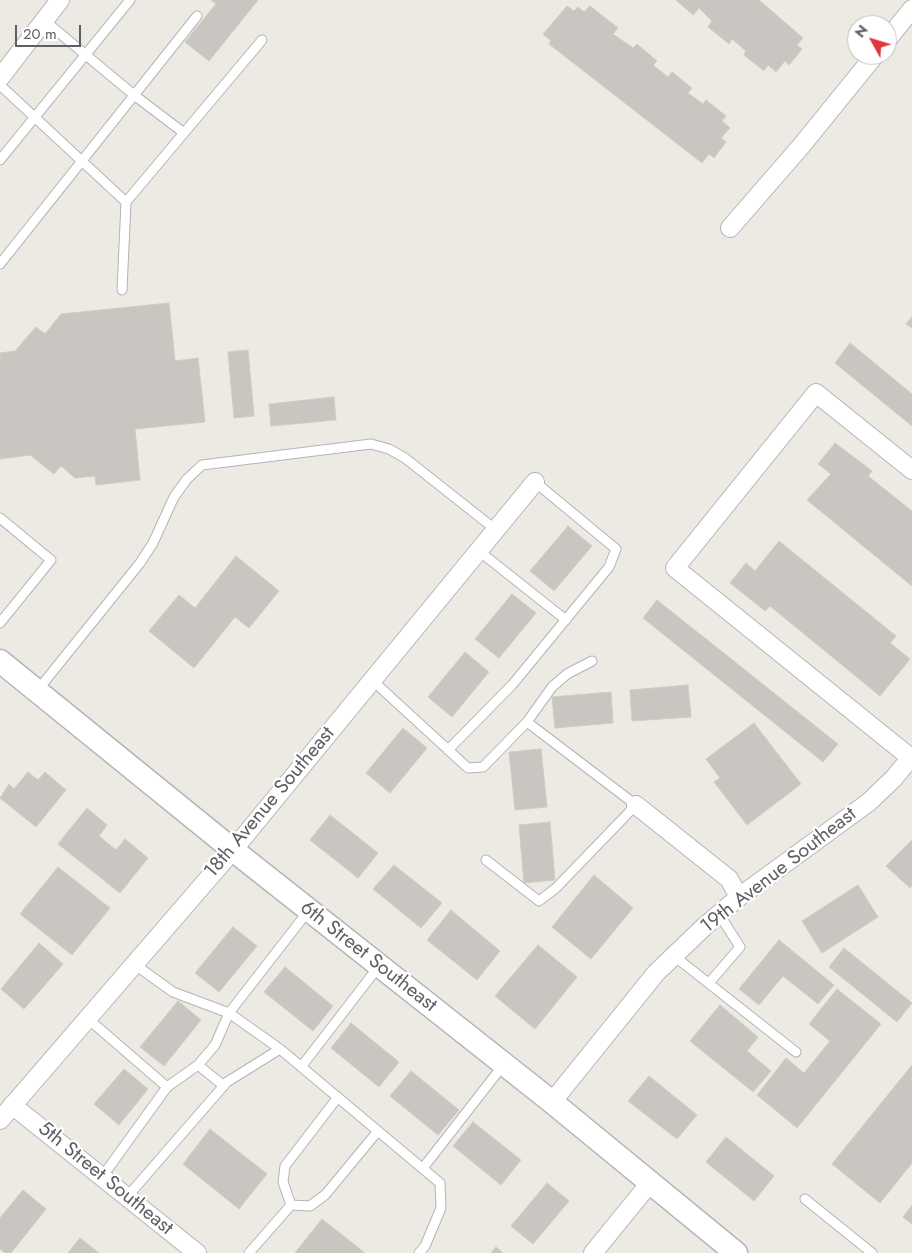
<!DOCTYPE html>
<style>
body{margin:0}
#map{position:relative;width:912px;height:1253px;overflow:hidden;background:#edeae3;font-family:Jost,sans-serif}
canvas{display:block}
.north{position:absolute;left:847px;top:15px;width:50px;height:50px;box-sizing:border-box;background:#fff;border:1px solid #bebfc1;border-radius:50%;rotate:309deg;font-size:14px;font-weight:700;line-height:20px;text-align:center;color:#5c6063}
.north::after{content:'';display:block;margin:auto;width:18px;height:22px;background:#e0373b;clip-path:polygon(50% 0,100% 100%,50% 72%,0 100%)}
.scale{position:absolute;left:15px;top:25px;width:66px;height:22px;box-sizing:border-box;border:2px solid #5c6063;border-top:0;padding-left:6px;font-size:15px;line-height:18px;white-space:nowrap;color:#5c6063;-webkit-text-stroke:4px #fff;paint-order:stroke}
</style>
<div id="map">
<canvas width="912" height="1253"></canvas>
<div class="north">N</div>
<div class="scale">20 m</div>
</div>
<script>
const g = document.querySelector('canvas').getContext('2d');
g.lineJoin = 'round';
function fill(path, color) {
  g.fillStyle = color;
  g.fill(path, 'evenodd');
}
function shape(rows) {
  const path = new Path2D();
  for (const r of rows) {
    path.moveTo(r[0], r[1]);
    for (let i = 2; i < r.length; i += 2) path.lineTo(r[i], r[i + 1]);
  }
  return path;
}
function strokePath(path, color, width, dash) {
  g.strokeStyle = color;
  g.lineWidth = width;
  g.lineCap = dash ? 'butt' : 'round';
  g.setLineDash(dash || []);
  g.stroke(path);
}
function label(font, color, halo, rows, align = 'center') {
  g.font = font + ' Jost,sans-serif';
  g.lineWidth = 4.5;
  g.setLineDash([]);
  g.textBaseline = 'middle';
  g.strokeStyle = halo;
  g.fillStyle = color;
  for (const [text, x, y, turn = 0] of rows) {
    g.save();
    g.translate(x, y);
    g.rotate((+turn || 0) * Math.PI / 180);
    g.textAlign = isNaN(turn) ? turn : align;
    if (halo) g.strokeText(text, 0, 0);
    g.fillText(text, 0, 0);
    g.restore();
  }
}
const building = shape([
 [211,0,258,0,209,61,185,42,216,4,211,0],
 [676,0,759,0,803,38,797,45,802,49,789,65,785,61,776,72,768,65,764,71,744,55,746,51,732,39,729,44,708,27,712,21,699,8,693,15,676,0],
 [567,6,574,11,578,7,584,12,590,6,618,28,613,34,633,48,637,44,657,61,653,65,668,77,672,72,692,88,688,93,703,104,706,100,726,116,722,121,730,128,721,138,726,142,714,158,709,154,702,163,549,44,551,41,543,34,567,6],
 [169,303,175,361,198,358,205,422,135,429,140,480,96,485,95,476,75,478,61,466,54,474,30,455,0,459,0,353,15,351,36,327,45,334,61,314,169,303],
 [912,317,912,328,906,324,912,317],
 [850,343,912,394,912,426,835,363,850,343],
 [248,350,254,416,234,418,228,352,248,350],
 [334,397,336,420,271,426,269,404,334,397],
 [835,443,872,471,868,476,912,511,912,586,807,500,831,474,818,464,835,443],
 [568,526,592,546,554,591,530,571,568,526],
 [779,541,896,636,890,643,910,659,880,696,770,606,765,611,730,583,746,563,755,571,779,541],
 [236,556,279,591,249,628,235,617,194,668,149,631,179,595,195,608,236,556],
 [512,594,536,613,499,658,475,639,512,594],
 [657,600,838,744,823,762,643,618,657,600],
 [465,652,489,672,452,717,428,697,465,652],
 [688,685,691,717,632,721,630,690,688,685],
 [611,692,613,723,555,728,552,697,611,692],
 [754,723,801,784,747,825,714,782,720,778,706,759,754,723],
 [403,728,427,748,390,793,366,773,403,728],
 [541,749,547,807,515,810,509,752,541,749],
 [28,772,38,780,45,772,66,790,36,827,0,798,9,784,14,789,28,772],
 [87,808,107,825,99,836,116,850,125,839,148,858,120,893,58,844,87,808],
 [330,815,378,853,358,878,310,840,330,815],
 [550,822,555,880,524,883,519,825,550,822],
 [912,840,912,886,910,888,886,866,912,840],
 [394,865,442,903,421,928,373,889,394,865],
 [58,867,110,908,72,955,20,914,58,867],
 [594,875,633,908,591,959,552,927,594,875],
 [858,885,878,917,822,953,802,921,858,885],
 [451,910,500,951,477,980,427,940,451,910],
 [233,927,257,946,219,992,195,973,233,927],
 [779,940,834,985,818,1004,783,976,759,1005,739,989,779,940],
 [39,943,63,964,24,1009,1,989,39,943],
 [538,945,577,977,535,1029,495,996,538,945],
 [844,948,912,1003,897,1022,829,967,844,948],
 [285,967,333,1006,313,1031,264,992,285,967],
 [837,989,881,1024,797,1128,757,1095,786,1058,804,1073,830,1041,809,1024,837,989],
 [178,1001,201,1020,164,1066,140,1047,178,1001],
 [720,1005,758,1037,747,1051,771,1071,753,1092,690,1041,720,1005],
 [351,1023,399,1062,379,1087,331,1048,351,1023],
 [912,1065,912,1163,880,1203,832,1164,912,1065],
 [124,1069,148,1089,119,1125,94,1104,124,1069],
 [411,1071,459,1110,438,1135,390,1096,411,1071],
 [649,1076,697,1115,677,1139,628,1101,649,1076],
 [473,1122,521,1160,501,1185,453,1146,473,1122],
 [210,1129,267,1174,239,1209,183,1164,210,1129],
 [726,1137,774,1176,754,1201,706,1162,726,1137],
 [547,1183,569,1201,533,1244,511,1226,547,1183],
 [23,1190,46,1209,11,1253,5,1253,0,1249,0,1218,23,1190],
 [912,1205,912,1224,903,1217,912,1205],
 [322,1219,365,1253,295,1253,322,1219],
 [80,1238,99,1253,68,1253,80,1238],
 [496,1247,503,1253,491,1253,496,1247]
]);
fill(building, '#c9c5c0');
strokePath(building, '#d2cbc2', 1);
const service = shape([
 [45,21,134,95,184,133],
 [0,85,126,202,122,290],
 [0,160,130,0],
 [126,202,262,40],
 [0,264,197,16],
 [0,518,51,560,0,623],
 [479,551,566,620],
 [372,680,468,768,483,767,527,722,636,805,556,888,539,901,486,860],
 [37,691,140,563,153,543,174,497,187,479,202,465,371,444,389,449,405,458,496,530],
 [527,722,552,687,567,674,592,661],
 [448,750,512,685,609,567,616,549,535,482],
 [674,956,796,1052],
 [709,983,740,947,719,914],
 [87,1018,167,1087,102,1177],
 [280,1049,440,1183,441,1208,425,1246,419,1253],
 [198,1065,215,1045,229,1013,309,910],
 [301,1067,379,966],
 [167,1087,198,1065,224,1086],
 [423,1168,504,1064],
 [127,1197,227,1082,280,1049,229,1013,173,992,134,964],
 [805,1199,872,1253],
 [291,1205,310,1206,325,1195,378,1131],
 [249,1253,291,1205,283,1182,285,1166,338,1097]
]);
const minor = shape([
 [887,40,912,9],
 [0,78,60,0],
 [730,228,802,145,875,55],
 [911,758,675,568,816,393,912,470],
 [636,805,729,879,739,897],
 [552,1102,656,973,705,926,739,897,869,802,894,778,912,756],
 [12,1105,197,1253],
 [0,1120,233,850,535,482],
 [593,1253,650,1183]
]);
const tertiary = shape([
 [0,661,233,850,552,1102,736,1253]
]);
strokePath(service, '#b1b5b8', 11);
strokePath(minor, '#b1b5b8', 20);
strokePath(tertiary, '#b1b5b8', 25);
strokePath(service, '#fff', 9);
strokePath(minor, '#fff', 18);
strokePath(tertiary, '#fff', 22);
label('20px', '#5c6063', '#fff', [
 ["18th Avenue Southeast",270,803,-50],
 ["19th Avenue Southeast",779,871,-38],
 ["6th Street Southeast",368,957,38],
 ["5th Street Southeast",105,1179,39]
]);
</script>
